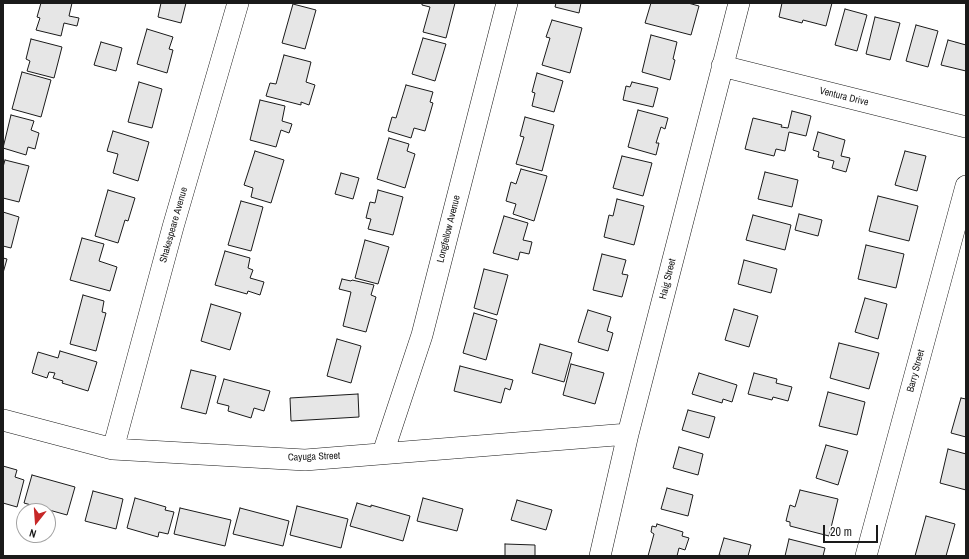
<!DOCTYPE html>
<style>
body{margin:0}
#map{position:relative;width:969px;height:559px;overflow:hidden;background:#fff;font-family:"Archivo Narrow",sans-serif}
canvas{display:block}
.frame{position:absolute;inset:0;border:4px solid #1a1a1a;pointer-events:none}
.north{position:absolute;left:16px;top:503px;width:40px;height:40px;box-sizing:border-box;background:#fff;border:1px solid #a3a3a3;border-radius:50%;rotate:197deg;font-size:11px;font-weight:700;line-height:16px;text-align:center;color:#1a1a1a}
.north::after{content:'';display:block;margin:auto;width:14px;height:18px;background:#c62828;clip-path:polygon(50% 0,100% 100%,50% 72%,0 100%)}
.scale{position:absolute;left:823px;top:525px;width:55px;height:18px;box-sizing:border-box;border:2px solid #1a1a1a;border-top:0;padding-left:5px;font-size:12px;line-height:14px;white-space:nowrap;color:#1a1a1a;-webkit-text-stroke:3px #fff;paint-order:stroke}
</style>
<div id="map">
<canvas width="969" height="559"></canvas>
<div class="frame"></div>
<div class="north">N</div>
<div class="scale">20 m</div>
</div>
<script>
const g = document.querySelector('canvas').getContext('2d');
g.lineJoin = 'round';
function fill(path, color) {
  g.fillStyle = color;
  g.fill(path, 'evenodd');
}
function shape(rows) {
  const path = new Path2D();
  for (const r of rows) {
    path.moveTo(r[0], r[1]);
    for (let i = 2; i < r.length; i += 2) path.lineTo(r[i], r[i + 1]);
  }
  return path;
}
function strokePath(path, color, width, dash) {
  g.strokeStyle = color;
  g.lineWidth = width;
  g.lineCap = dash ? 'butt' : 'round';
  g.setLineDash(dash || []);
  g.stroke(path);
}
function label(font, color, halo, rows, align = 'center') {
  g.font = font + ' "Archivo Narrow",sans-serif';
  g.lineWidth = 3;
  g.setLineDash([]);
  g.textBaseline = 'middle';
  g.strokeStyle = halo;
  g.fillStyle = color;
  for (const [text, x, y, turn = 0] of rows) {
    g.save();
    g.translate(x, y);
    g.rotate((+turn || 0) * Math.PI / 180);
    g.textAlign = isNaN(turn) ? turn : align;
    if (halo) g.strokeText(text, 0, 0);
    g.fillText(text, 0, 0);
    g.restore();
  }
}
const building = shape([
 [41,3,72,3,69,16,79,18,77,26,64,23,61,36,36,30,40,18,37,17,41,3],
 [161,3,186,3,181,23,158,17,161,3],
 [422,3,455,3,446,38,423,32,430,7,422,5,422,3],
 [556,3,581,3,579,13,555,7,556,3],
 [651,3,688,3,699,6,691,35,645,23,651,3],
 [782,3,832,3,826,26,803,20,802,23,779,17,782,3],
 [293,4,316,10,305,49,282,43,293,4],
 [845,9,867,15,857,51,835,45,845,9],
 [875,17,900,23,890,60,866,54,875,17],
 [552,20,582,28,570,73,542,65,550,38,546,37,552,20],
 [916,25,938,31,928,67,906,61,916,25],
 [147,29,173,37,169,49,173,50,167,73,137,64,147,29],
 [651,35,677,42,673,59,675,60,670,80,642,72,651,35],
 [423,38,446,44,435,81,412,74,423,38],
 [31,39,62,47,54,78,27,71,30,61,26,59,31,39],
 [948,40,966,45,966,71,941,65,948,40],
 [101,42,122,48,116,71,94,65,101,42],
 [284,55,311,62,306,82,315,85,309,105,301,102,301,105,266,96,270,83,276,84,284,55],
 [22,72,51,80,41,117,12,109,22,72],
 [537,73,563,81,554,112,532,106,535,93,532,92,537,73],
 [139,82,162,89,152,128,128,122,139,82],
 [632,82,658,88,653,107,623,100,626,86,630,87,632,82],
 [406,85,433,92,430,102,433,103,425,131,414,128,411,138,388,131,392,117,396,118,406,85],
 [260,100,285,106,282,121,292,124,289,133,281,130,276,147,250,140,260,100],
 [638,110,668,118,665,129,661,127,656,143,659,143,656,155,628,147,638,110],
 [792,111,811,116,806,136,789,132,785,151,776,149,774,156,745,149,753,118,782,125,781,127,788,128,792,111],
 [11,115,34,121,31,130,39,133,35,149,28,147,26,155,3,148,11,115],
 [525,117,554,125,542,171,516,164,524,137,520,136,525,117],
 [113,131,149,142,138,181,113,173,118,154,107,151,113,131],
 [818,132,845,140,841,156,850,158,846,172,832,168,834,161,818,157,819,152,813,150,818,132],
 [389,138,409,144,407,151,415,154,405,188,377,179,389,138],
 [255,151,284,160,271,203,251,197,253,188,244,185,255,151],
 [905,151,926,156,917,191,895,185,905,151],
 [622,156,652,163,643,196,613,188,622,156],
 [5,160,29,166,19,202,3,198,3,167,5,160],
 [521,169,547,176,534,221,513,214,516,204,506,201,511,182,516,184,521,169],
 [765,172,798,180,792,207,758,199,765,172],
 [341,173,359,178,353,199,335,194,341,173],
 [108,190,135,198,128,221,125,220,118,243,95,236,108,190],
 [378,190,403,197,393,235,368,229,371,219,366,218,370,202,375,203,378,190],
 [878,196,918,206,909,241,869,231,878,196],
 [617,199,644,206,634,245,604,237,609,215,613,216,617,199],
 [241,201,263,207,251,251,228,245,241,201],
 [3,212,19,217,11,248,3,246,3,212],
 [799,214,822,220,818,236,795,230,799,214],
 [753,215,791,225,785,250,746,240,753,215],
 [504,216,528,223,523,240,532,242,529,254,520,252,518,260,493,253,504,216],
 [82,238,104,244,99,261,117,267,110,291,70,280,82,238],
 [365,240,389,247,378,284,355,278,365,240],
 [866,245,904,254,896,288,858,279,866,245],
 [225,251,250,258,248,268,253,270,250,278,264,282,260,295,248,291,247,294,215,285,225,251],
 [602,254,626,260,622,274,628,275,622,297,593,290,602,254],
 [3,258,7,259,3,273,3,258],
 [744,260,777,269,771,293,738,284,744,260],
 [484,269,508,275,497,315,474,308,484,269],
 [342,279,351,281,352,280,374,285,371,295,376,297,366,332,343,326,351,292,339,289,342,279],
 [83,295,104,301,102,312,106,313,96,351,70,344,83,295],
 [865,298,887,304,878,339,855,332,865,298],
 [211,304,241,313,230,350,201,341,211,304],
 [734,309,758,316,749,347,725,340,734,309],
 [588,310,611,317,607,331,613,333,608,351,578,342,588,310],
 [474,313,497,320,486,360,463,353,474,313],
 [337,339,361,346,351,383,327,376,337,339],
 [839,343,879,353,869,389,830,378,839,343],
 [540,344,572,353,564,382,532,373,540,344],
 [60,351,97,362,88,391,62,383,63,381,53,378,55,373,49,372,47,378,32,373,38,352,58,358,60,351],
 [571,364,604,373,595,404,563,395,571,364],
 [460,366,513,380,510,390,505,388,501,403,454,391,460,366],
 [191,370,216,376,206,414,181,408,191,370],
 [699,373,737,385,732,402,723,399,722,403,692,394,699,373],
 [754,373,777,379,776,383,792,387,788,401,773,397,772,400,748,394,754,373],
 [224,379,270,391,264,411,254,408,251,418,228,411,229,406,217,403,224,379],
 [828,392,865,402,857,435,819,426,828,392],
 [358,394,359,417,291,421,290,398,358,394],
 [961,398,966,399,966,437,951,433,961,398],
 [688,410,715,417,709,438,682,430,688,410],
 [826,445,848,451,838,485,816,478,826,445],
 [679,447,703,454,698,475,673,468,679,447],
 [948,449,966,454,966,490,940,483,948,449],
 [3,466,17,470,15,477,24,480,17,507,3,503,3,466],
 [32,475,75,487,67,515,24,503,32,475],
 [667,488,693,495,688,516,661,509,667,488],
 [800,490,838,499,829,536,790,526,790,522,786,521,790,505,795,507,800,490],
 [93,491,123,499,116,529,85,521,93,491],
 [135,498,166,507,165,510,174,512,168,534,159,532,158,537,127,528,135,498],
 [423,498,463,509,457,531,417,521,423,498],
 [517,500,552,510,546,530,511,520,517,500],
 [357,503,371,507,371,505,410,516,403,541,350,526,357,503],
 [297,506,348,519,341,548,290,535,297,506],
 [180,508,231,520,225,546,174,534,180,508],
 [240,508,289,521,283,546,233,534,240,508],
 [926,516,955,524,946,556,915,556,926,516],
 [657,524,683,532,682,536,689,538,685,550,679,548,677,556,648,556,654,534,651,532,652,526,656,527,657,524],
 [724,538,751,545,748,556,724,556,719,555,724,538],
 [789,539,825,548,823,556,785,556,789,539],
 [505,544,535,545,535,556,505,556,505,544]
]);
fill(building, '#e6e6e6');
strokePath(building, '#1a1a1a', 1);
const minor = shape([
 [722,66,966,127],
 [3,420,113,449,305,460,628,434],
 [113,449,173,227,238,3],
 [383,453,422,335,507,3],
 [600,556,628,434,739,3],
 [866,556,966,186]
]);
strokePath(minor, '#1a1a1a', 22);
strokePath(minor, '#fff', 21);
label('10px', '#1a1a1a', '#fff', [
 ["Ventura Drive",844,97,14],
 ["Shakespeare Avenue",174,225,-74],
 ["Longfellow Avenue",449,229,-76],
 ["Haig Street",668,279,-76],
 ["Barry Street",916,371,-75],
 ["Cayuga Street",314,457,-2]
]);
</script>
